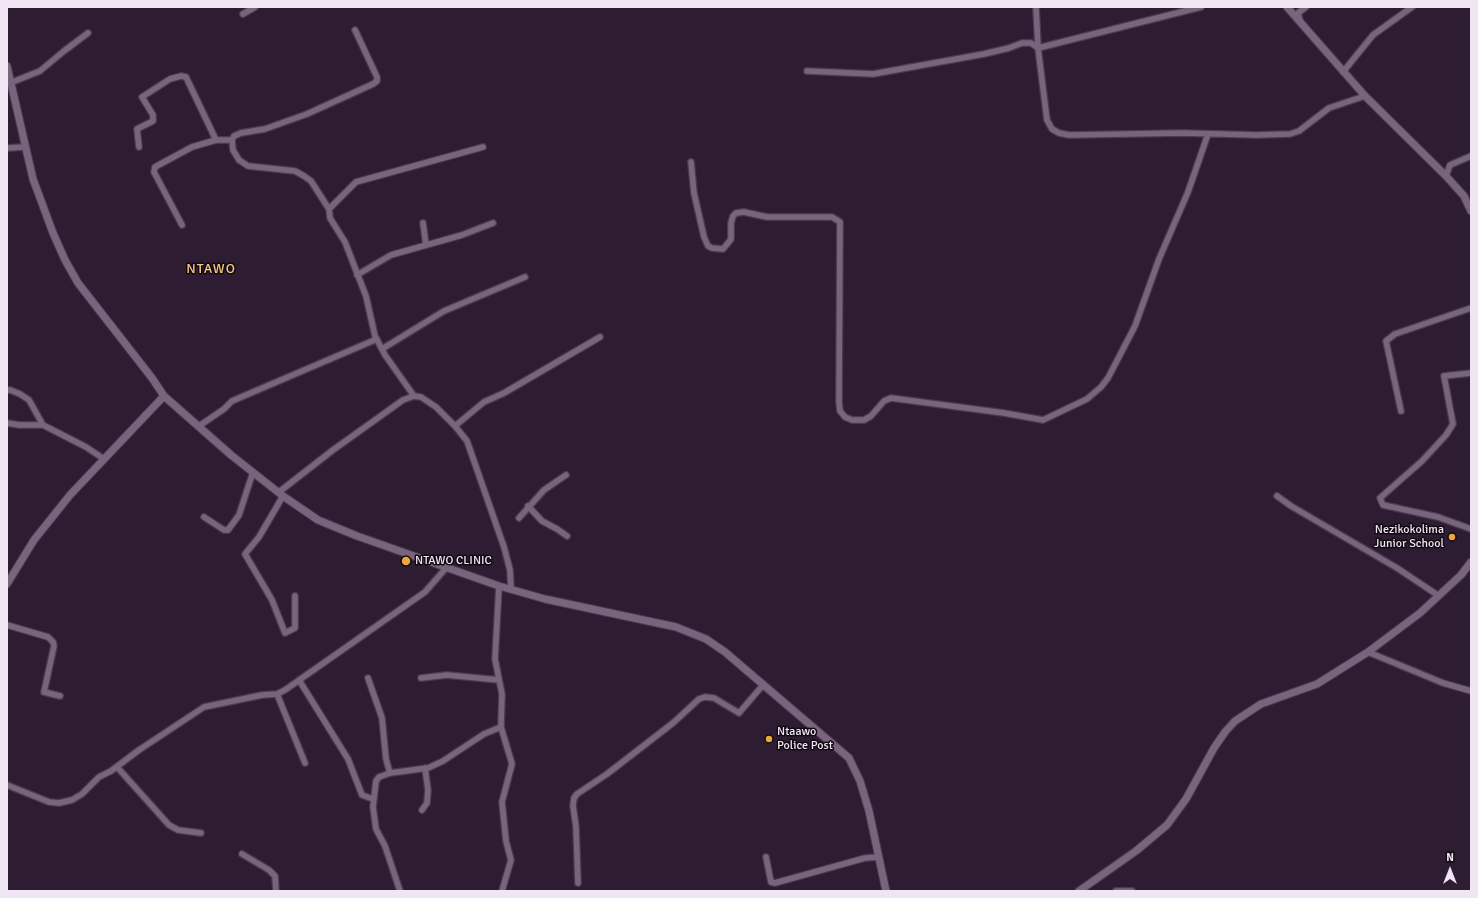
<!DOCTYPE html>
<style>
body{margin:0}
#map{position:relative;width:1478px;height:898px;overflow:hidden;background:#2e1d32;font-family:Signika,sans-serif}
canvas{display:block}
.frame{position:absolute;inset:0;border:8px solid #f0e5f3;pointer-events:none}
.north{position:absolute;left:1430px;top:850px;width:40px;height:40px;-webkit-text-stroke:3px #120a13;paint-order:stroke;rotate:0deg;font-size:11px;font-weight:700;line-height:16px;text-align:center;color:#f0e5f3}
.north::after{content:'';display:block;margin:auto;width:14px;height:18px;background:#f0e5f3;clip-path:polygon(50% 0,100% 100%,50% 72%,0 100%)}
</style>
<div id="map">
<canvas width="1478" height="898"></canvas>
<div class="frame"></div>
<div class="north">N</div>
</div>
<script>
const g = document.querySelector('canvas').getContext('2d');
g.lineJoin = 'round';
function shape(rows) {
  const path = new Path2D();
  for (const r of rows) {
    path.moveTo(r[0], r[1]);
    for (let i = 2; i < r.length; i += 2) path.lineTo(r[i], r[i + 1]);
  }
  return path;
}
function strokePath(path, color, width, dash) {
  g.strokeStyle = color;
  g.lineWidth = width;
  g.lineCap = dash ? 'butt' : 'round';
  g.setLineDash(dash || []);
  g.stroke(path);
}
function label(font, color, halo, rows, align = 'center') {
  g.font = font + ' Signika,sans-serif';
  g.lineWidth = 3;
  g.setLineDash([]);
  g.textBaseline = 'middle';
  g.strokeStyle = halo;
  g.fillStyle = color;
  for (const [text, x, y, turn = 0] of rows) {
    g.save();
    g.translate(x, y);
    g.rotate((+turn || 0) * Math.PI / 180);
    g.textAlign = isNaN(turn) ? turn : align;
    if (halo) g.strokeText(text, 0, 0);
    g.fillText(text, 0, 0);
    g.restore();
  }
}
const minor = shape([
 [1036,7,1038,48,1047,120,1052,129,1059,133,1069,135,1183,133,1257,135,1290,134,1299,131,1329,108,1365,96],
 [243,14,255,7],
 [1300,21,1298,13,1306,7],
 [807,71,873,74,984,54,1009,48,1022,43,1031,43,1038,48,1201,7],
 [1343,72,1373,35,1412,7],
 [10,83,40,71,64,51,88,33],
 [139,147,137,129,153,121,153,115,142,97,170,79,181,76,186,77,216,140],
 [7,148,25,147],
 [691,162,694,193,704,237,708,246,712,248,723,249,728,243,731,239,731,223,733,216,736,213,744,212,767,217,832,217,840,222,839,402,840,411,845,417,852,420,864,420,871,416,884,401,891,398,1004,413,1043,420,1087,399,1101,387,1108,378,1135,326,1159,259,1188,192,1208,134],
 [1446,176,1450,165,1471,156],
 [329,209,311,181,304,176,295,171,248,166,239,160,233,150,232,140,234,136,241,133,265,129,307,114,373,84,377,81,377,77,355,30],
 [423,223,426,245],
 [182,225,154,172,155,167,192,147,216,140,232,140],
 [357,275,391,255,462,235,493,223],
 [382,349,444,311,525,277],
 [1471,373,1444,376,1453,424,1446,435,1422,461,1380,498,1383,505,1438,517,1471,529],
 [7,390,10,390,20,394,29,400,43,425,86,447,104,459],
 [414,396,385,355,375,336,366,296,345,242,330,218,329,209,356,182,483,147],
 [1401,411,1386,341,1395,334,1471,308],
 [7,423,19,425,43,425],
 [199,426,224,409,232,401,377,339],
 [455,426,484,402,504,393,600,337],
 [279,492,333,450,403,400,414,396,421,397,436,407,455,426,467,441,504,547,510,570,511,589],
 [283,496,259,537,245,554,272,600,285,633,295,628,295,596],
 [1277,496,1291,506,1397,568,1439,596],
 [528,506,542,521,557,529,567,536],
 [204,517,224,530,228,530,239,515,253,472],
 [519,518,544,490,566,475],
 [499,586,495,659,502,694,501,727,512,764,502,802,506,841,511,860,502,891],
 [7,625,48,637,53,642,54,646,44,692,60,696],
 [1368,652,1443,683,1471,691],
 [368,678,382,718,386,759,390,773],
 [421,678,447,675,499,680],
 [299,680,348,759,362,795,373,799],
 [277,694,305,763],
 [117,767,169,825,178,830,201,833],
 [7,785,49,802,59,803,72,800,82,794,99,777,111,771,139,750,204,707,262,695,277,694,285,690,425,592,446,568],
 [422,810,427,803,428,790,425,768],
 [242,854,269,870,275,876,276,891],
 [766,857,771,882,775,883,865,858,879,857],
 [578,883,576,827,573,806,574,798,577,794,607,774,673,723,699,699,705,697,714,698,739,713,763,685],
 [400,891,385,846,376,829,373,807,376,781,379,777,390,773,428,768,443,761,484,734,501,727],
 [1116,891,1132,891]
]);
const tertiary = shape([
 [1287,7,1365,96,1446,176,1464,196,1471,211],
 [7,66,33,179,53,233,65,260,78,283,152,378,164,396,231,455,283,496,318,520,357,536,499,586,545,599,676,627,706,639,725,652,849,758,860,781,869,811,886,891],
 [7,584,34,540,70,495,164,396],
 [1079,891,1136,851,1167,825,1186,799,1214,748,1225,732,1235,721,1261,704,1317,684,1368,652,1420,613,1461,575,1471,562]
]);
strokePath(minor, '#4a3c4d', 8);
strokePath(tertiary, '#4a3c4d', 9);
strokePath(minor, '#78647d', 5.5);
strokePath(tertiary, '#78647d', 7);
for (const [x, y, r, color] of [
 [1452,537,4,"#eca93b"],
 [406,561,5,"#eca93b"],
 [769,739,4,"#eca93b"]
]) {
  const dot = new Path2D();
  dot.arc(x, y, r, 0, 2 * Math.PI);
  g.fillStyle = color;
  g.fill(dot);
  strokePath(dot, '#120a13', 1.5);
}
label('12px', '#f0e5f3', '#120a13', [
 ["Nezikokolima",1444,530,"right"],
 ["Junior School",1444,544,"right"],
 ["NTAWO CLINIC",415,561],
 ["Ntaawo",777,732],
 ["Police Post",777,746]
], 'left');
g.letterSpacing = '1px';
label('14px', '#f6c784', '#120a13', [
 ["NTAWO",211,269]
]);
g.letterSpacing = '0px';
</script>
